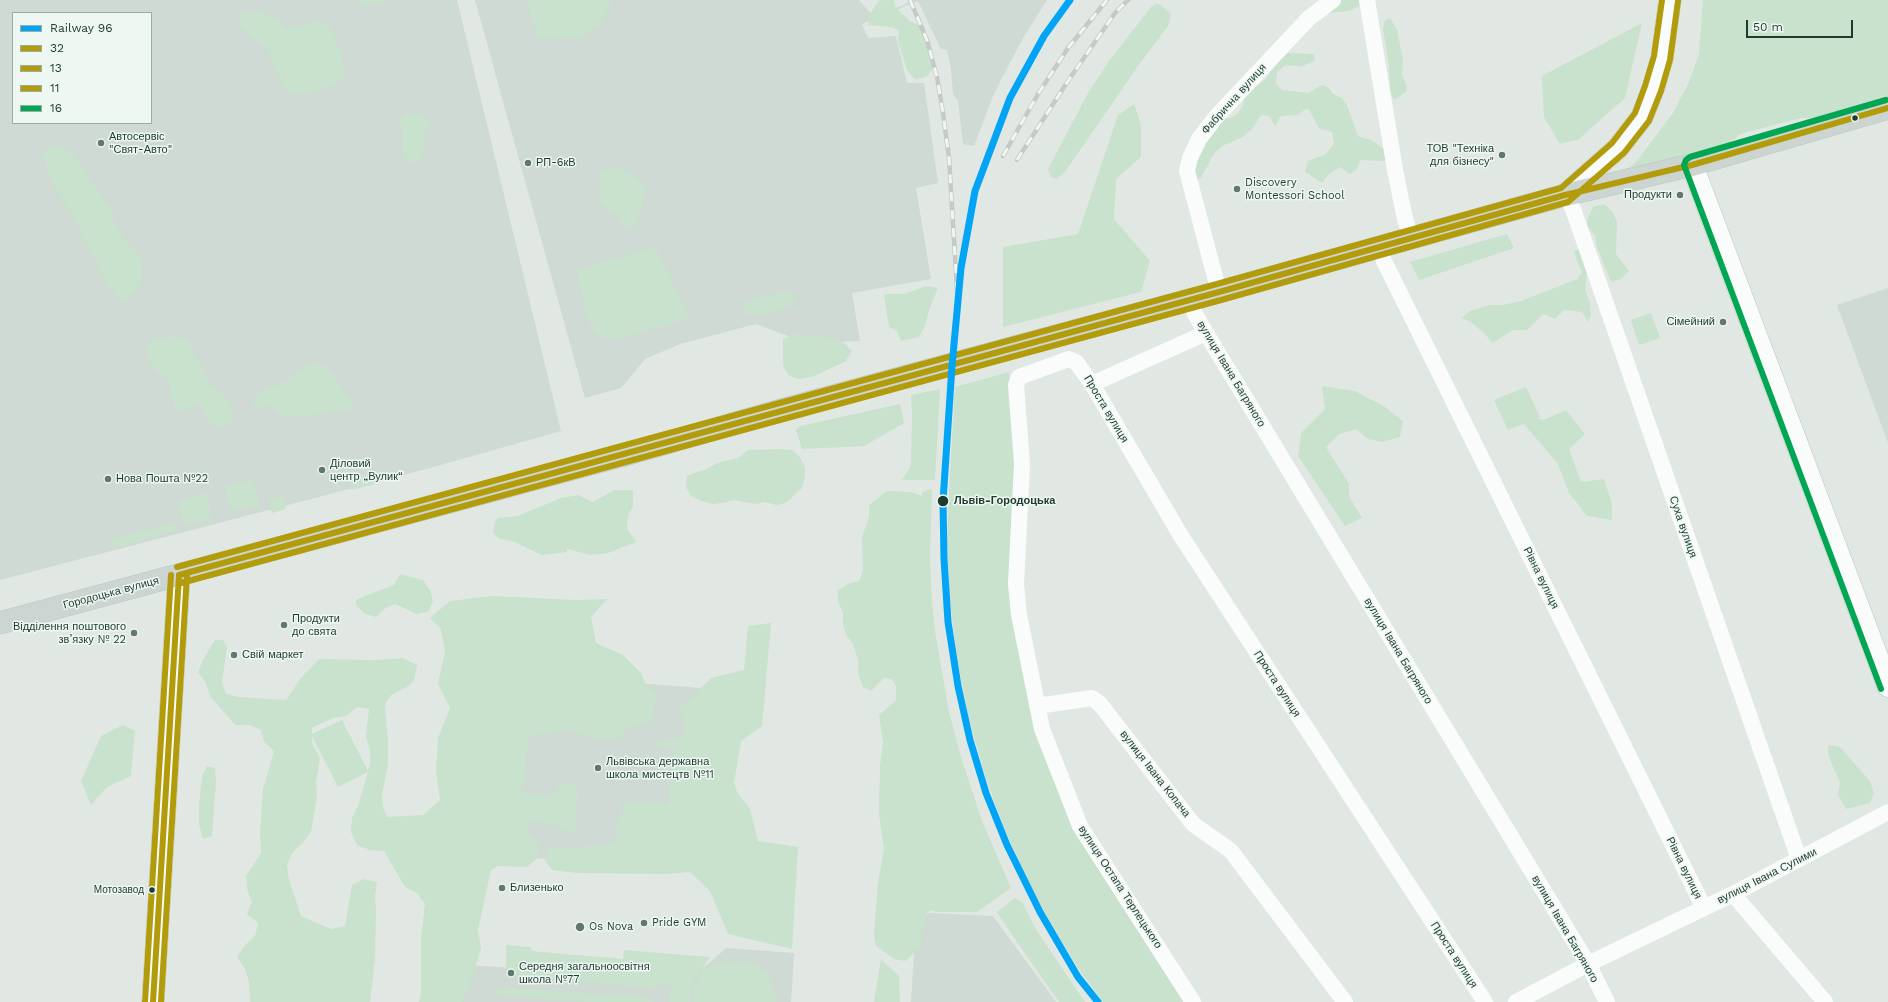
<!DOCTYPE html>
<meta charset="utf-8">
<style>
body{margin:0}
#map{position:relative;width:1888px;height:1002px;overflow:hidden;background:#e1e8e4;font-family:"Work Sans",sans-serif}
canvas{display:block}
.legend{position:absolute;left:12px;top:12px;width:140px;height:112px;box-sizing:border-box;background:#eef7f2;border:1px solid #9baca4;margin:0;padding:5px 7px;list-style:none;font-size:12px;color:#1e3b30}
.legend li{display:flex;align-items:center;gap:8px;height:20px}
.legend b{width:20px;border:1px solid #9baca4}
.scale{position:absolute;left:1746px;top:20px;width:107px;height:18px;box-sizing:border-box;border:2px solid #1e3b30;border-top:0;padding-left:5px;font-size:12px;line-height:14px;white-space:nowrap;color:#1e3b30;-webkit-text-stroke:3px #eef7f2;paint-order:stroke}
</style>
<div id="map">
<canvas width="1888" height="1002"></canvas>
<ul class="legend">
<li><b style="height:5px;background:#02a4f5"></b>Railway 96</li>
<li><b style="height:5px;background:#b29c0c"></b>32</li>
<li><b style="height:5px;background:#b29c0c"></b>13</li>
<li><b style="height:5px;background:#b29c0c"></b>11</li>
<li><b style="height:5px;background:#00a651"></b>16</li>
</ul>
<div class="scale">50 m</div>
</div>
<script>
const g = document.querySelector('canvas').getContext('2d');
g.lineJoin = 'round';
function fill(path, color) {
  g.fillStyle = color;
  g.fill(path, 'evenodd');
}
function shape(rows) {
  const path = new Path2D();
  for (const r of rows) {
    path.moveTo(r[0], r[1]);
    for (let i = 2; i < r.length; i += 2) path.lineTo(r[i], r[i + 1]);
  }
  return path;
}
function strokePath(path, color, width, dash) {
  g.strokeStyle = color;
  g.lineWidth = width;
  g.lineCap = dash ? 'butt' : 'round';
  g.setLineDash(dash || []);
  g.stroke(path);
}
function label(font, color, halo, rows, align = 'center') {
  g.font = font + ' "Work Sans",sans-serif';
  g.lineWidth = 3;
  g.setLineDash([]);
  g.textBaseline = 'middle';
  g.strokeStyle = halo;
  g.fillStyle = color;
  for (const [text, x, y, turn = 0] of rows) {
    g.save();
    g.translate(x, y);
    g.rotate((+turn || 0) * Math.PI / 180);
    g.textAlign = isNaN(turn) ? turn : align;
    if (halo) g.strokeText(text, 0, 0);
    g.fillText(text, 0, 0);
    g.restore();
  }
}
fill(shape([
 [0,0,457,0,561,431,430,468,0,580],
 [13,13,151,13,151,123,13,123],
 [475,0,859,0,873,16,902,6,912,0,1047,0,1023,38,1004,74,993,96,974,146,963,144,958,101,953,94,951,69,947,50,941,49,918,1,862,24,868,38,896,36,907,83,924,83,938,183,916,188,931,279,852,293,860,341,806,343,756,324,680,344,645,359,621,388,585,398],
 [1888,288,1888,443,1837,305],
 [509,673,700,688,686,869,495,855],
 [931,913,993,916,1056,1002,911,1002,915,937,923,915],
 [726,948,794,953,791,1002,436,1002,439,963,690,980]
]), '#cedad3');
fill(shape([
 [358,0,393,0,375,5,358,4],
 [527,0,612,0,612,1,601,24,582,37,556,39,537,37],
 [881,0,894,0,895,7,910,21,924,28,929,39,934,68,927,76,915,80,907,70,898,41,899,31,892,27,868,25,869,16,877,3],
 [1329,0,1365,0,1359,6,1349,11,1324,13],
 [1703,0,1888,0,1888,99,1817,118,1801,118,1740,134,1727,145,1628,169,1637,161,1673,113,1689,82,1699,54],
 [1156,4,1161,5,1171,14,1168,26,1138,66,1065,172,1057,179,1051,177,1048,169,1088,93,1109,61,1151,7],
 [253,11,263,12,270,17,279,18,286,29,319,21,331,27,341,52,345,72,343,80,330,86,300,95,286,90,276,72,270,53,238,24,242,12],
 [1390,18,1397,30,1403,60,1402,76,1407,86,1406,92,1394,100,1390,91,1389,65,1383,29,1385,20],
 [1642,23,1625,98,1579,139,1560,144,1544,117,1542,76],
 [1288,53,1314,54,1315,60,1301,67,1299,66,1286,65,1277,72,1276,83,1282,90,1308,93,1322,85,1329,88,1333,94,1342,98,1347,105,1358,136,1371,140,1384,149,1388,158,1385,161,1361,160,1356,170,1349,174,1340,167,1328,175,1322,183,1305,172,1308,161,1326,154,1334,143,1332,132,1319,128,1308,108,1297,115,1281,116,1275,126,1269,116,1261,115,1252,129,1243,137,1222,146,1213,155,1201,178,1190,185,1188,164,1222,119,1231,118,1238,113,1243,106,1244,96,1266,79,1279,60],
 [1134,104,1141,125,1141,157,1116,179,1114,219,1150,261,1141,292,1003,327,1003,247,1078,234,1118,115],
 [417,114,424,114,429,127,423,134,425,147,423,157,419,164,407,160,403,152,401,142,403,131,400,121,404,115],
 [52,147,64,148,74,155,109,206,114,221,120,231,142,261,143,273,140,284,124,303,115,295,108,286,68,207,54,187,42,153],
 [610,168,623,169,642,183,646,194,639,217,633,227,621,228,620,216,609,210,600,202,600,174],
 [1604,204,1612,211,1617,222,1616,254,1629,271,1621,279,1611,282,1597,247,1595,236,1587,226,1588,217,1593,207],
 [1507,234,1514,248,1419,280,1410,262],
 [656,247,690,318,619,339,601,338,594,331,587,319,577,270],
 [1574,250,1581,250,1587,272,1585,290,1590,303,1591,316,1588,322,1582,312,1564,310,1555,319,1543,314,1527,330,1513,330,1492,343,1485,334,1471,322,1461,318,1470,311,1489,305,1503,305,1521,301,1577,279,1582,272,1576,259],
 [926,286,938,288,929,310,925,326,919,337,901,341,897,331,889,327,884,294,904,294],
 [786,291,797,295,791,306,768,314,757,315,745,314,744,302],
 [1651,313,1660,338,1639,345,1631,320],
 [795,334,831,338,843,342,852,351,846,361,812,377,800,379,789,376,783,366,783,339],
 [175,336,187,339,209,382,227,398,233,408,233,421,223,427,211,423,204,413,200,402,188,410,176,412,167,378,157,372,149,362,147,351,151,339,163,339],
 [313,363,325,366,333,375,346,395,355,403,347,411,334,410,311,416,286,417,278,413,269,405,258,411,250,400,264,389,280,384],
 [1009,372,1016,452,1011,577,1071,822,1187,1002,1103,1002,1078,968,1050,922,1027,880,1005,830,986,779,969,719,957,658,950,600,947,540,950,474,955,387],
 [1322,386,1355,391,1385,407,1403,421,1400,437,1382,442,1368,439,1356,429,1339,434,1326,447,1349,484,1349,496,1362,518,1345,526,1298,456,1301,433,1325,409],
 [1526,387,1540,417,1537,418,1543,420,1566,410,1585,434,1569,449,1581,482,1604,479,1612,504,1612,520,1587,516,1569,493,1558,464,1524,424,1508,430,1494,400],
 [940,389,935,480,902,480,911,465,912,415,911,395],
 [900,404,904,423,864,446,802,449,796,430,800,426],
 [781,449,792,450,800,457,805,467,805,477,802,488,786,503,776,505,765,502,755,504,733,500,723,503,712,504,701,501,691,496,686,487,687,476,697,472,707,469,717,463,738,458,748,450],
 [373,472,376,484,351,490,350,485,351,477],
 [252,479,259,504,232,512,224,487],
 [930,489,932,490,930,558,932,603,935,631,949,712,961,757,982,821,1011,888,977,912,936,912,932,910,927,913,920,948,905,961,894,959,876,946,874,934,878,884,884,849,879,815,880,766,883,743,879,715,896,700,896,687,892,679,884,678,871,691,863,687,858,672,858,660,853,644,846,635,843,624,843,613,838,601,838,590,848,584,859,581,863,571,862,538,869,516,869,505,887,491,911,492,922,496,922,492],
 [614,490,633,490,633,506,628,515,627,528,636,542,608,553,590,555,567,549,567,552,542,555,514,542,498,538,493,532,495,522,498,518,518,516,561,498,578,495,593,502],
 [205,493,213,518,185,526,178,501],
 [283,496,286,509,272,513,268,500],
 [175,522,178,530,114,548,112,539],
 [400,574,423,580,430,590,433,601,428,612,417,614,395,604,384,609,376,617,365,614,356,605,356,600,360,598,394,585],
 [493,596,577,600,607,599,591,617,596,643,623,655,641,673,645,683,657,696,652,721,626,729,619,739,587,737,569,729,528,736,523,792,552,797,558,789,560,783,575,784,578,792,576,813,578,828,568,833,554,824,530,821,527,833,538,842,538,858,527,867,498,866,491,870,478,930,481,948,472,978,462,1002,419,1002,421,992,421,937,425,904,417,893,405,887,384,851,370,850,357,845,351,832,352,818,358,806,368,772,338,787,312,736,312,743,320,758,316,782,317,797,311,832,303,843,293,852,287,865,289,880,301,916,331,929,345,926,352,885,364,879,377,882,375,895,376,908,375,960,370,1002,250,1002,249,982,245,969,237,957,245,945,255,936,258,923,247,914,252,902,247,889,246,876,261,853,260,833,263,789,274,751,264,742,261,730,249,725,235,725,210,696,206,683,198,672,203,660,215,640,223,640,227,647,222,683,226,694,238,697,286,700,301,678,319,659,375,660,402,658,417,665,414,680,407,687,391,695,386,702,385,709,388,741,388,764,382,795,383,807,387,817,423,815,440,800,436,772,438,738,450,708,438,684,445,651,441,629,430,618,450,601],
 [357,707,369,709,366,737,370,750,370,763,368,771,342,720,312,734,312,728,333,718,346,716],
 [771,623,762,726,741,741,734,783,737,792,750,809,758,841,798,847,792,949,728,934,710,891,690,872,667,874,578,873,552,870,544,859,549,847,574,848,614,844,619,817,625,803,669,805,674,749,655,747,659,740,675,741,686,730,679,709,711,678,744,670,748,626],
 [123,725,135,731,131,776,107,787,91,805,81,781,101,736],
 [1828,745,1840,747,1870,781,1874,793,1870,803,1846,809,1838,795,1840,783,1828,755],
 [207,766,215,768,216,783,212,836,203,839,199,824,199,805,202,776],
 [1015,898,1022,902,1037,931,1085,1002,1059,1002,1021,948,997,912],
 [506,945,531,947,531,951,623,959,624,950,710,957,691,986,690,1002,669,1002,672,984,663,983,654,988,506,975],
 [881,959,899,976,900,1002,874,1002],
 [728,961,751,962,769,975,775,991,775,1002,693,1002,694,986,705,968],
 [506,988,647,997,653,1002,586,1002,496,995,499,990]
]), '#c8e2cd');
const secondary = shape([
 [1692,165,1888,686],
 [1565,195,1618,148,1642,117,1653,89,1662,58,1670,0],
 [153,1002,179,575]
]);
const primary = shape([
 [0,623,639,451,781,410,1219,292,1565,195,1692,165,1888,108]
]);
strokePath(secondary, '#bdc7c2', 23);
strokePath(primary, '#bbc5c0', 23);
strokePath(shape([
 [1367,0,1395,170,1405,219,1411,238],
 [1565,195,1573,209,1799,859],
 [1380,247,1384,261,1704,908],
 [1219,292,1187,171,1190,158,1199,139,1216,117,1309,18,1333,0],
 [1191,300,1195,314,1206,333,1588,964,1607,1002],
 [1092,384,1206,333],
 [1037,706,1092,698,1100,704,1193,824,1231,851,1345,1002],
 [1733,894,1825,1002],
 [1193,1002,1080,826,1042,729,1019,615,1016,584,1022,464,1016,385,1019,377,1069,359,1076,362,1092,384,1181,536,1485,1002],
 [1516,1002,1588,964,1733,894,1888,812]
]), '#fafcfb', 16);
strokePath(secondary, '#fafcfb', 22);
strokePath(primary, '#ccd5d1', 22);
const rail = shape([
 [910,0,927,40,937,77,943,113,949,158,958,305],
 [1003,156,1038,94,1068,48,1107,0],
 [1017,160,1068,81,1115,13,1128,0]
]);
strokePath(rail, '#c5cac8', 4.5);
strokePath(rail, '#eef7f2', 3, [9]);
strokePath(shape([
 [179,575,1219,292,1565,195,1692,165,1888,108],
 [153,1002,179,575]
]), '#b29c0c', 6);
strokePath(shape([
 [181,583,1221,300,1568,202,1624,153,1649,121,1661,91,1670,60,1678,1],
 [161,1002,187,575]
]), '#b29c0c', 6);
strokePath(shape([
 [177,567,1217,284,1561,188,1612,143,1635,113,1645,86,1654,56,1662,0],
 [145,1002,171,575]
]), '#b29c0c', 6);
strokePath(shape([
 [1881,689,1684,165,1686,160,1690,157,1886,100]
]), '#00a651', 6);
strokePath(shape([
 [1070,0,1044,36,1010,98,975,191,961,268,952,366,943,501,944,559,948,622,958,686,970,740,986,793,1007,845,1040,912,1078,977,1098,1002]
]), '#02a4f5', 7);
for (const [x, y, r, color] of [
 [1855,118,3.5,"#1e3b30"],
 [101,143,4,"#62786f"],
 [1502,155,4,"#62786f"],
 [528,163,4,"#62786f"],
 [1237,189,4,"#62786f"],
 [1680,195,4,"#62786f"],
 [1723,322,4,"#62786f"],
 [322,470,4,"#62786f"],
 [108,479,4,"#62786f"],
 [943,501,6,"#1e3b30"],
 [284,625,4,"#62786f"],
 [134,633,4,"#62786f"],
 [234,655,4,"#62786f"],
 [598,768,4,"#62786f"],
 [502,888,4,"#62786f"],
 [152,890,3.5,"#1e3b30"],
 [644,923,4,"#62786f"],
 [580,927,5,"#62786f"],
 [511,973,4,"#62786f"]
]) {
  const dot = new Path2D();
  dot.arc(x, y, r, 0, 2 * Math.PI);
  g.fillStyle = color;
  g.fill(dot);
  strokePath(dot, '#eef7f2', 1.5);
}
label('10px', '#1e3b30', '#eef7f2', [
 ["Мотозавод",144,890]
], 'right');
label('11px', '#1e3b30', '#eef7f2', [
 ["Фабрична вулиця",1234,99,-48],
 ["вулиця Івана Багряного",1231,374,59],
 ["Проста вулиця",1106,409,59],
 ["Суха вулиця",1683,527,71],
 ["Рівна вулиця",1541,578,64],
 ["Городоцька вулиця",111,593,-15],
 ["вулиця Івана Багряного",1398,651,59],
 ["Проста вулиця",1277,684,57],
 ["вулиця Івана Копача",1155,774,52],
 ["Рівна вулиця",1684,868,64],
 ["вулиця Івана Сулими",1767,876,-27],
 ["вулиця Остапа Терлецького",1120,887,57],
 ["вулиця Івана Багряного",1565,929,60],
 ["Проста вулиця",1454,955,57]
]);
label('11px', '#1e3b30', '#eef7f2', [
 ["Автосервіс",109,137],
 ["\"Свят-Авто\"",109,150],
 ["ТОВ \"Техніка",1494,149,"right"],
 ["для бізнесу\"",1494,162,"right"],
 ["РП-6кВ",536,163],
 ["Discovery",1245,183],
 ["Montessori School",1245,196],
 ["Продукти",1672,195,"right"],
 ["Сімейний",1715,322,"right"],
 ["Діловий",330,464],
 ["центр „Вулик“",330,477],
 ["Нова Пошта №22",116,479],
 ["Продукти",292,619],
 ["до свята",292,632],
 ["Відділення поштового",126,627,"right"],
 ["зв’язку № 22",126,640,"right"],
 ["Свій маркет",242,655],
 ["Львівська державна",606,762],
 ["школа мистецтв №11",606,775],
 ["Близенько",510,888],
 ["Pride GYM",652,923],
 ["Os Nova",589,927],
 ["Середня загальноосвітня",519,967],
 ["школа №77",519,980]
], 'left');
label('bold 11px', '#1e3b30', '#eef7f2', [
 ["Львів-Городоцька",954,501]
], 'left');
</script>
